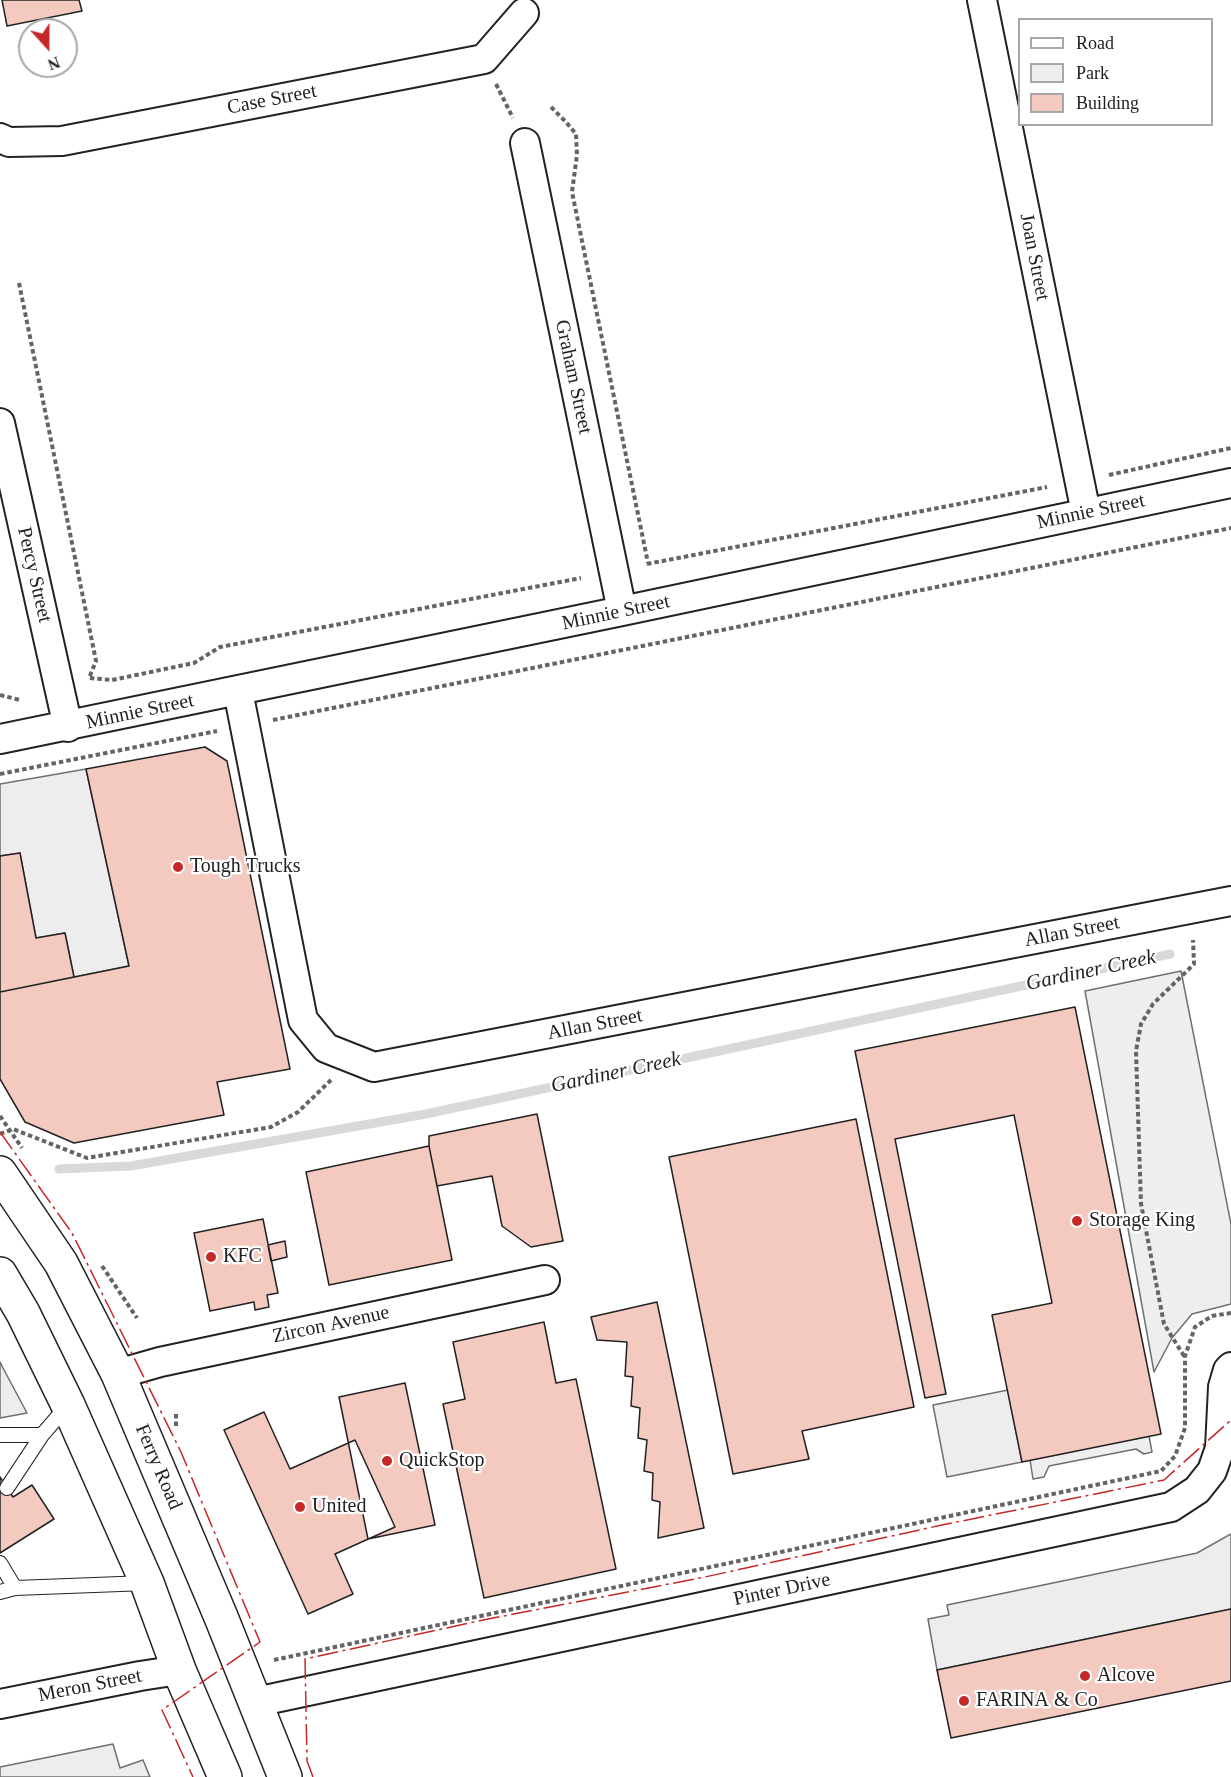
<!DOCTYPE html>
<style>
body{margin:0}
#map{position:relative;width:1231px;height:1777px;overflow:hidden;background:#fff;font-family:Georgia,serif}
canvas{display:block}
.legend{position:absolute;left:1018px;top:18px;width:195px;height:108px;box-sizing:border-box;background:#fff;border:2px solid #a7a7a7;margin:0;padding:8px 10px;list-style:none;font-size:18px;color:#222}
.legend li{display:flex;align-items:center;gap:12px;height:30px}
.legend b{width:30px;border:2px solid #a7a7a7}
.north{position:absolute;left:18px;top:18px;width:60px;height:60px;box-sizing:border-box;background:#fff;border:2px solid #a7a7a7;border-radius:50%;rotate:159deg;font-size:16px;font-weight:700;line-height:24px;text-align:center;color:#222}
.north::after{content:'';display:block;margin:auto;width:21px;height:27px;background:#c62828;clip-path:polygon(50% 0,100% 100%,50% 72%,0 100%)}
</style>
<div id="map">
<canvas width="1231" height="1777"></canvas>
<ul class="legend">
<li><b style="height:8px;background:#fff"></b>Road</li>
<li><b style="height:16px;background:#eee"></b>Park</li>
<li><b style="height:16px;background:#f3c9c0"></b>Building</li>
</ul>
<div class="north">N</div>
</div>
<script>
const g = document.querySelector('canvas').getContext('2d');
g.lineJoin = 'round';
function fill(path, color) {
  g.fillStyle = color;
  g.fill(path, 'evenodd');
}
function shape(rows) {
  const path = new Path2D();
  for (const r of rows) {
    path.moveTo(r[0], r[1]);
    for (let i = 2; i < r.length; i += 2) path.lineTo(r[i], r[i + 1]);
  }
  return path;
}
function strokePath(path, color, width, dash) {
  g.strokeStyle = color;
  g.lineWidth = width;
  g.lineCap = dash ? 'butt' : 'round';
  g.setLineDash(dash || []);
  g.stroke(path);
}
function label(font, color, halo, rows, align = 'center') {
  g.font = font + ' Georgia,serif';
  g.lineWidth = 4.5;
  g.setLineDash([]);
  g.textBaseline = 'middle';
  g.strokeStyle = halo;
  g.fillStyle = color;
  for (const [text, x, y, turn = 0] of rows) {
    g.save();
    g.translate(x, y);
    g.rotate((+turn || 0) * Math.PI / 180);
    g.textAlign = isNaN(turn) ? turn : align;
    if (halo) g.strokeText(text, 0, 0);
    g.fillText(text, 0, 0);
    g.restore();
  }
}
const green = shape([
 [1181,971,1231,1224,1231,1304,1192,1314,1172,1338,1154,1372,1085,991,1181,971],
 [1149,1436,1152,1452,1144,1454,1136,1449,1049,1466,1044,1477,1033,1479,1030,1460,1149,1436]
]);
fill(green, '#eee');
strokePath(green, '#6f6f6f', 1.5);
const parking = shape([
 [86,769,129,966,74,977,65,933,36,938,20,853,0,856,0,784,86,769],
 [0,1362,3,1368,27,1413,0,1418,0,1362],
 [1008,1390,1022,1462,947,1477,933,1405,1008,1390],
 [1231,1534,1231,1609,937,1670,928,1619,949,1615,947,1605,1197,1553,1231,1534],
 [113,1744,120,1768,143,1760,150,1777,0,1777,0,1767,113,1744]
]);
fill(parking, '#ededed');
strokePath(parking, '#6f6f6f', 1.5);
strokePath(shape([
 [59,1169,131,1166,426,1114,1170,954]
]), '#d9d9d9', 9);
const building = shape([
 [2,0,79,0,82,11,7,26,2,0],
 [205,747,227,761,290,1069,217,1082,224,1115,74,1143,25,1122,0,1079,0,992,129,966,86,769,205,747],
 [20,853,36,938,65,933,74,977,0,992,0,856,20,853],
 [1075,1007,1161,1434,1022,1462,992,1315,1052,1303,1014,1115,895,1139,946,1394,925,1398,855,1051,1075,1007],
 [537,1114,563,1241,531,1247,502,1226,492,1176,437,1186,429,1146,429,1136,537,1114],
 [856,1119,914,1407,802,1431,809,1459,733,1474,669,1157,856,1119],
 [429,1146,452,1260,329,1285,306,1172,429,1146],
 [263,1219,278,1293,267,1295,269,1307,255,1310,254,1302,210,1311,194,1233,263,1219],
 [285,1241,287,1257,271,1261,268,1245,285,1241],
 [657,1302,704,1528,658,1538,660,1502,652,1500,653,1473,644,1471,647,1440,638,1438,640,1408,631,1406,633,1377,625,1376,627,1342,597,1340,591,1317,657,1302],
 [544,1322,556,1383,576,1379,616,1569,484,1598,443,1404,465,1399,453,1342,544,1322],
 [405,1383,435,1525,368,1539,339,1397,405,1383],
 [264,1412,290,1469,355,1440,395,1527,335,1554,353,1594,308,1614,224,1430,264,1412],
 [0,1477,13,1497,32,1485,54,1519,0,1553,0,1477],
 [1231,1609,1231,1681,951,1738,937,1670,1231,1609]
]);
fill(building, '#f3c9c0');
strokePath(building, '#222', 1.5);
const lane = shape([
 [0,1435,42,1435],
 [7,1488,42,1435,68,1405],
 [0,1563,15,1588,147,1583],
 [0,1592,15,1588]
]);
const street = shape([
 [982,0,1086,513],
 [0,138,9,142,62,141,484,59,524,13],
 [525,143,622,611],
 [0,423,68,727],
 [238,691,303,1020,326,1048,374,1067,1231,901],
 [0,739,622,611,1231,483],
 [118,1374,160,1362,545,1280],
 [256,1702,1171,1507,1197,1490,1212,1471,1220,1448,1223,1387,1228,1370,1231,1367],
 [0,1704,140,1676,179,1670]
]);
const primary = shape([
 [0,1173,61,1263,118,1374,221,1617,285,1777],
 [0,1274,23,1313,68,1405,147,1583,179,1670,225,1777]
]);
strokePath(lane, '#222', 16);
strokePath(street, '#222', 32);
strokePath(primary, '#222', 36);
strokePath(shape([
 [496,84,513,118],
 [551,107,565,121,576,134,577,155,572,192,648,563],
 [19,283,96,661,89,678,112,680,194,663,220,647,581,578],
 [1109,475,1231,448],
 [647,564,1047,487],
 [0,695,20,700],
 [273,720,1231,528],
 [0,774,217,731],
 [0,1116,22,1148],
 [0,1134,13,1129,87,1158,271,1127,298,1112,331,1080],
 [102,1266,137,1318],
 [1184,1356,1164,1324,1141,1204,1136,1051,1141,1024,1153,1004,1194,964,1193,940],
 [176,1426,176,1411],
 [274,1660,1161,1471,1175,1456,1185,1428,1185,1356,1195,1327,1212,1316,1231,1313]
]), '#646464', 4, [4.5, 3]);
strokePath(lane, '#fff', 14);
strokePath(street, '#fff', 28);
strokePath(primary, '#fff', 33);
strokePath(shape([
 [0,1132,72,1233,181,1452,260,1642,162,1710,193,1777],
 [313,1777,307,1761,305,1659,483,1620,705,1577,942,1525,1164,1480,1231,1420]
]), '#c62828', 1.5, [21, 4.5, 3, 4.5]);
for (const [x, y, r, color] of [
 [178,867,6,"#c62828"],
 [1077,1221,6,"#c62828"],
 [211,1257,6,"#c62828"],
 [387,1461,6,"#c62828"],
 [300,1507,6,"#c62828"],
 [1085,1676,6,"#c62828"],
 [964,1701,6,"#c62828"]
]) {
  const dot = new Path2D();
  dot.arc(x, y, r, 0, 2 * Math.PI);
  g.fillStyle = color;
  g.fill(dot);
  strokePath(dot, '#fff', 2);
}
label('20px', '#222', '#fff', [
 ["Case Street",272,100,-11],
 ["Joan Street",1034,257,79],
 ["Graham Street",573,377,78],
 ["Minnie Street",1091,512,-12],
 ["Percy Street",34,575,77],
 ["Minnie Street",616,613,-12],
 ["Minnie Street",140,712,-12],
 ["Allan Street",1072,932,-11],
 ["Allan Street",595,1025,-11],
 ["Zircon Avenue",331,1325,-12],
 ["Ferry Road",158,1467,67],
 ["Pinter Drive",782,1590,-12],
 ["Meron Street",90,1686,-11]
]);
label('20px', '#222', '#fff', [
 ["Tough Trucks",190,867],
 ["Storage King",1089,1221],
 ["KFC",223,1257],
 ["QuickStop",399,1461],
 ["United",312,1507],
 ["Alcove",1097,1676],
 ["FARINA & Co",976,1701]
], 'left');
label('italic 21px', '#222', '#fff', [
 ["Gardiner Creek",1091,971,-12],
 ["Gardiner Creek",616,1073,-12]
]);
</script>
